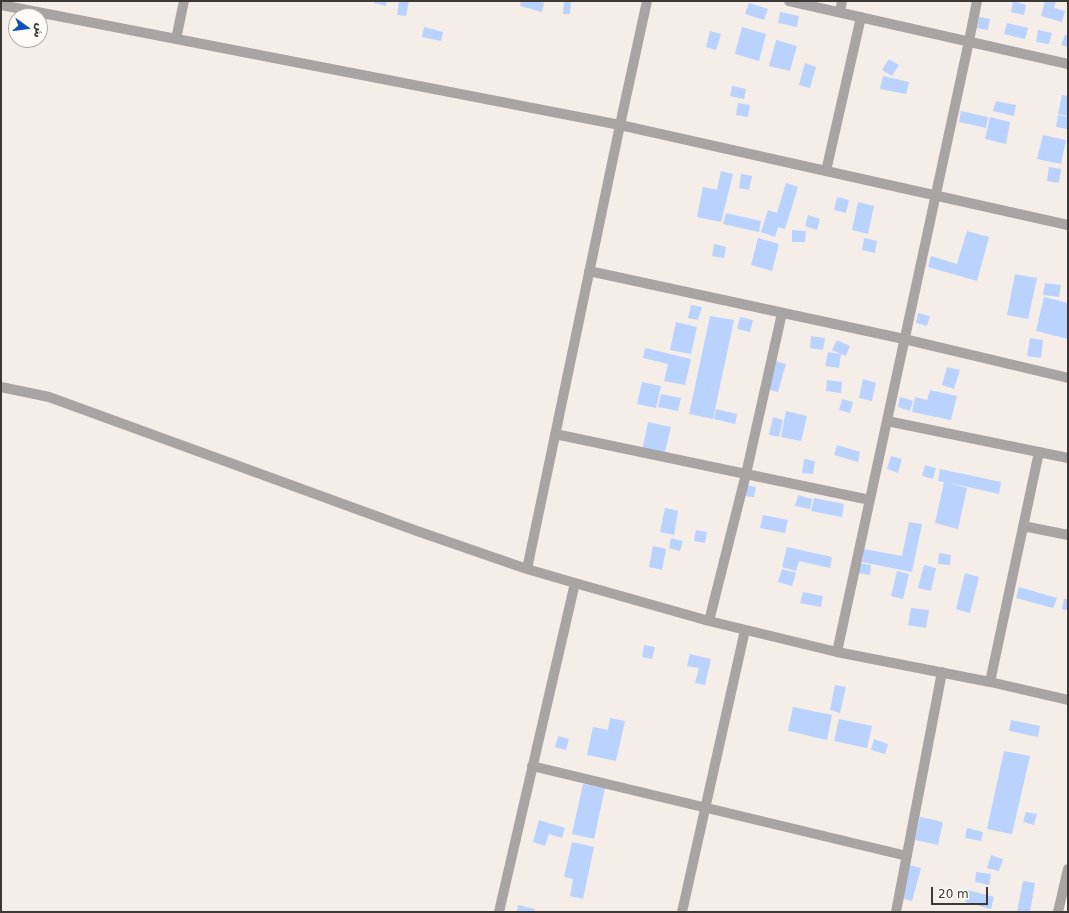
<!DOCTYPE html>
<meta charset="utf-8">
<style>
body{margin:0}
#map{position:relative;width:1069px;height:913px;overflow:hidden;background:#f4ede8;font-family:"DejaVu Sans","Noto Sans Arabic",sans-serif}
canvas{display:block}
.frame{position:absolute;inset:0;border:2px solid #3b3836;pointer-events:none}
.north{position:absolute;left:8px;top:8px;width:40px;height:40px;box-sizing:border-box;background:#fefbf9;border:1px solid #b0adab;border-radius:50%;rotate:104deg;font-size:11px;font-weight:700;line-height:16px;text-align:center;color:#3b3836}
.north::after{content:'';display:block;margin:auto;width:14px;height:18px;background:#1151bc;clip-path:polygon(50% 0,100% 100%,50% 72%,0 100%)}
.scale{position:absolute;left:931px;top:887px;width:57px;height:18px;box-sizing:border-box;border:2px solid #3b3836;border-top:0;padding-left:5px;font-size:12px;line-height:14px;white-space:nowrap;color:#3b3836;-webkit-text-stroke:3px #fefbf9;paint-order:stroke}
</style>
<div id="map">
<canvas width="1069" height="913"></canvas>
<div class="frame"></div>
<div class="north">ش</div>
<div class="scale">20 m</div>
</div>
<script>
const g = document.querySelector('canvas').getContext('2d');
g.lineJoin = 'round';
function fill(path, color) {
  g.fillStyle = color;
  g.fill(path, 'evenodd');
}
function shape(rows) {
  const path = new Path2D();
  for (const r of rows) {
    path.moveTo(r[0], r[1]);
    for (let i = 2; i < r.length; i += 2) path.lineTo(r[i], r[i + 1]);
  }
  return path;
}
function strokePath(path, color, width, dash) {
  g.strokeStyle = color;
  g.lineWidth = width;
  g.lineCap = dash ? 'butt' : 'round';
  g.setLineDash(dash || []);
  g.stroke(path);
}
fill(shape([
 [375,1,387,1,386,6,374,3],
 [399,1,409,1,406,16,397,15],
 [521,1,536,1,544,3,542,12,520,6],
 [564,1,571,1,570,14,563,14],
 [1013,1,1026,5,1024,15,1011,12],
 [1045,1,1056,1,1054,8,1065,11,1062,22,1041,16],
 [749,3,768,9,764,20,745,14],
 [780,12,799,16,797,27,778,23],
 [979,17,990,19,988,30,977,28],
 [1007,23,1028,28,1025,39,1004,34],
 [424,27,443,32,441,41,422,37],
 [742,27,766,34,759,61,735,54],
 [1038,30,1052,33,1049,44,1036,42],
 [710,31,721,34,716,50,706,47],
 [1065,35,1068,36,1068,47,1061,45],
 [776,40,797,46,790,71,769,66],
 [889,59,899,65,892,76,882,70],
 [805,63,816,67,810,88,799,85],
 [883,76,909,82,906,94,880,89],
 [732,86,746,89,744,99,730,96],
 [1062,95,1068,96,1068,116,1058,114],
 [996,101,1016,105,1014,116,993,111],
 [738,103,750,105,748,117,736,115],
 [961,111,988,117,986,128,959,122],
 [1058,115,1068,117,1067,129,1056,127],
 [990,117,1010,122,1006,144,985,139],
 [1043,135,1066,140,1061,164,1037,159],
 [1049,167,1061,169,1059,183,1047,181],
 [721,171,733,174,721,222,697,217,703,187,717,190],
 [741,174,752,176,749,190,739,188],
 [786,183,798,187,785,229,778,227,775,237,761,232,768,210,777,213],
 [837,197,849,200,846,213,834,210],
 [858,202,874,206,868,234,852,230],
 [726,213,761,221,759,232,723,224],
 [808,215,820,219,817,230,805,226],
 [792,230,806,231,805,242,792,242],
 [967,231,989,237,977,281,928,267,931,256,957,264],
 [758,238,779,244,772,271,751,265],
 [864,238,877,241,875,253,862,250],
 [714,244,726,247,724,258,712,256],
 [1015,274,1037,278,1028,319,1007,315],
 [1045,283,1061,285,1059,297,1043,295],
 [1044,297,1068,303,1068,339,1036,331],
 [691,305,702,307,698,320,688,318],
 [918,313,930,316,927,326,916,323],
 [710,316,734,320,713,419,689,414],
 [740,317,753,320,750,332,737,329],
 [676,322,697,327,691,354,670,350],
 [811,336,825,338,823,350,810,348],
 [1030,338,1043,340,1041,358,1027,356],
 [837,340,850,346,846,356,832,350],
 [645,348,691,359,685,385,664,381,668,364,643,358],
 [828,352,841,354,839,368,825,366],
 [775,361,786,364,778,392,767,389],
 [947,367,960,370,954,389,942,385],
 [863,379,876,383,872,401,859,398],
 [827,380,842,382,841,393,826,391],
 [642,382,661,386,656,408,637,404],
 [930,390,957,396,951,420,912,412,915,397,927,400],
 [661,394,681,398,678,411,658,407],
 [900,397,913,401,910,411,898,407],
 [842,399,853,402,850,413,839,410],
 [716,409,737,414,735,424,714,419],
 [786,411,807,416,801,441,781,437],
 [773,417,783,420,779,437,769,435],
 [648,422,671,427,664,456,642,451],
 [837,445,860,452,858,462,834,455],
 [891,456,902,459,898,473,887,469],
 [804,459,815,461,813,474,802,473],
 [925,465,936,468,933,479,922,476],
 [940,469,1001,482,999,494,946,482,967,488,958,529,935,523,944,482,938,481],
 [745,485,756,487,754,497,743,496],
 [798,495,812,499,810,509,795,506],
 [814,498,844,504,842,517,811,511],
 [665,508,678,511,674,535,660,532],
 [763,515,788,520,785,533,760,528],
 [909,522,922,524,912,572,862,562,864,549,902,556],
 [696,530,707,532,705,543,694,541],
 [671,538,683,541,680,551,669,548],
 [653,546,666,549,662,570,649,567],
 [787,547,832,557,830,568,799,561,796,571,782,567],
 [939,553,951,555,950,565,938,564],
 [859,563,871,565,870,575,857,573],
 [924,565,936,568,931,591,918,588],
 [782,569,796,573,792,586,778,582],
 [897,571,909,574,903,599,891,596],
 [965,573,979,577,970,613,956,609],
 [1019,587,1057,598,1053,608,1016,598],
 [803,592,823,596,821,607,800,603],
 [1064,599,1068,599,1068,610,1062,609],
 [911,608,929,610,926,628,908,625],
 [644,645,655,647,652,659,642,657],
 [690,654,711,659,705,685,695,683,699,668,687,666],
 [835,685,846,687,840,713,830,710],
 [793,707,832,715,827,740,788,731],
 [610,718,625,721,616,761,587,755,593,727,608,730],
 [839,719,872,726,867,748,834,741],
 [1011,720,1040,726,1038,737,1009,731],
 [558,736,569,739,566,750,555,747],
 [874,739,888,744,885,754,871,750],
 [1004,751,1030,756,1012,834,987,829],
 [583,784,605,788,594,839,572,834],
 [1026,812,1037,814,1034,825,1023,822],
 [920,817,943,822,938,845,915,840],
 [539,820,565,828,562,838,549,834,545,846,533,842],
 [967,828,983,832,981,841,965,838],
 [572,842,594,847,583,899,570,896,573,879,564,877],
 [991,855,1003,859,999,871,987,868],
 [909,865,921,868,912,901,900,898],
 [976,872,991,874,989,885,975,882],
 [1023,881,1035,883,1030,912,1017,912],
 [968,890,994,897,991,909,965,902],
 [518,905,535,909,534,912,517,912]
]), '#bad3fe');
strokePath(shape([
 [789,1,1068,64],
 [1,5,620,125,1068,225],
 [840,12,842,1],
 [176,39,184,1],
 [826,171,861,17],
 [589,271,904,339,1068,378],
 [1,387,49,397,417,531,527,569,575,583,709,621,837,652,990,682,1068,700],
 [887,421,1068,458],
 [555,434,870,500],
 [1023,526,1068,535],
 [527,569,620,125,647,1],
 [709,621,746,474,782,313],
 [837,652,969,41,977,1],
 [990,682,1039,452],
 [532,766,907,856],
 [499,912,575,583],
 [682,912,745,630],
 [896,912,942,672],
 [1058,912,1068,869]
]), '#a8a4a3', 10);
</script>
